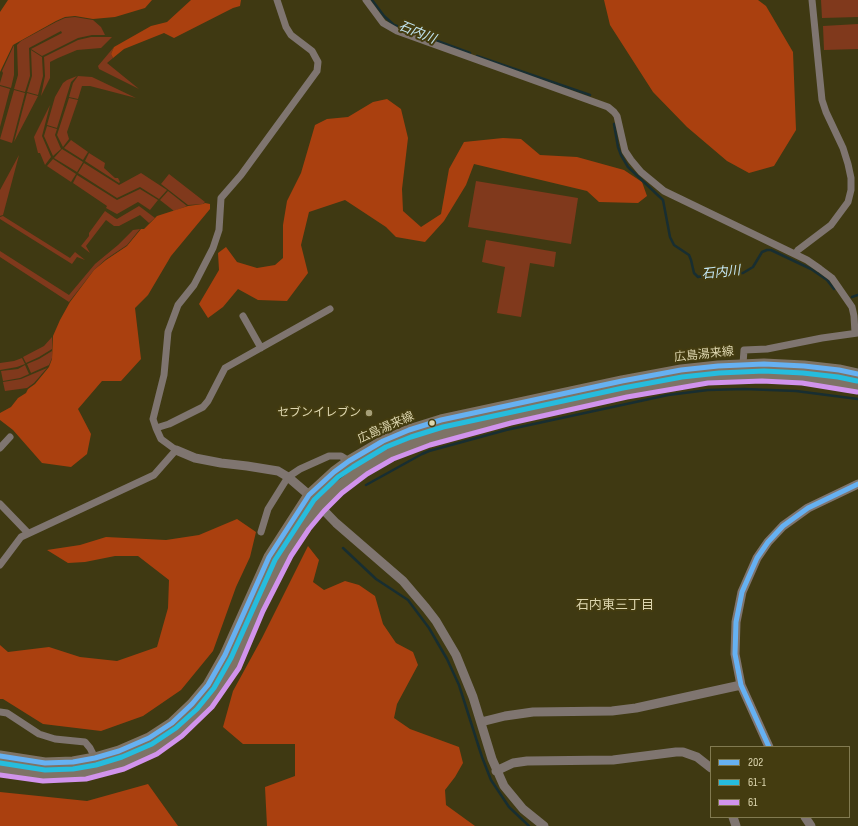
<!DOCTYPE html>
<meta charset="utf-8">
<style>
body{margin:0}
#map{position:relative;width:858px;height:826px;overflow:hidden;background:#3f3912;font-family:"Sofia Sans Condensed",sans-serif}
canvas{display:block}
.legend{position:absolute;left:710px;top:746px;width:140px;height:72px;box-sizing:border-box;background:#443c10;border:1px solid #817a50;margin:0;padding:5px 7px;list-style:none;font-size:12px;color:#ddd6af}
.legend li{display:flex;align-items:center;gap:8px;height:20px}
.legend b{width:20px;border:1px solid #817a50}
</style>
<div id="map">
<canvas width="858" height="826"></canvas>
<ul class="legend">
<li><b style="height:5px;background:#66b1f2"></b>202</li>
<li><b style="height:5px;background:#26bcdd"></b>61-1</li>
<li><b style="height:5px;background:#d193ec"></b>61</li>
</ul>
</div>
<script>
const g = document.querySelector('canvas').getContext('2d');
g.lineJoin = 'round';
function fill(path, color) {
  g.fillStyle = color;
  g.fill(path, 'evenodd');
}
function shape(rows) {
  const path = new Path2D();
  for (const r of rows) {
    path.moveTo(r[0], r[1]);
    for (let i = 2; i < r.length; i += 2) path.lineTo(r[i], r[i + 1]);
  }
  return path;
}
function strokePath(path, color, width, dash) {
  g.strokeStyle = color;
  g.lineWidth = width;
  g.lineCap = dash ? 'butt' : 'round';
  g.setLineDash(dash || []);
  g.stroke(path);
}
function label(font, color, halo, rows, align = 'center') {
  g.font = font + ' "Sofia Sans Condensed","Noto Sans JP",sans-serif';
  g.lineWidth = 4;
  g.setLineDash([]);
  g.textBaseline = 'middle';
  g.strokeStyle = halo;
  g.fillStyle = color;
  for (const [text, x, y, turn = 0] of rows) {
    g.save();
    g.translate(x, y);
    g.rotate((+turn || 0) * Math.PI / 180);
    g.textAlign = isNaN(turn) ? turn : align;
    if (halo) g.strokeText(text, 0, 0);
    g.fillText(text, 0, 0);
    g.restore();
  }
}
fill(shape([
 [821,0,858,0,858,17,822,18],
 [75,17,93,20,101,27,105,35,92,35,78,38,42,56,31,49,62,33,61,31,29,48,30,76,25,92,14,89,18,75,17,45,21,41,56,22,65,18],
 [858,24,858,49,824,50,823,26],
 [91,37,112,37,101,48,77,50,58,58,50,62,50,78,41,96,45,76,44,57,78,40],
 [14,45,14,75,11,88,0,85,0,83,3,73,2,71],
 [114,47,111,54,113,58,107,63,139,89,99,69,98,66],
 [31,50,42,57,43,76,38,95,27,92,32,76],
 [77,76,71,82,57,128,47,125,55,97,63,83,67,80],
 [78,76,92,77,136,98,90,86,82,86,78,99,69,97,73,83],
 [0,86,10,89,0,127],
 [14,90,25,93,12,143,0,139],
 [27,93,38,96,14,142],
 [69,98,78,100,67,132,69,139,63,147,57,135],
 [50,105,42,136,51,157,45,165,40,153,38,153,34,137],
 [47,126,57,129,55,135,61,149,53,156,44,136],
 [71,140,88,152,83,160,64,148],
 [62,149,83,162,77,172,54,158],
 [89,153,105,163,104,168,115,178,118,178,120,182,119,183,85,161],
 [19,155,3,215,0,216,0,190],
 [53,159,76,174,71,182,47,166],
 [84,163,119,185,141,173,167,190,159,199,140,187,117,198,78,173],
 [169,174,205,202,203,204,188,205,161,184],
 [77,175,117,200,140,189,158,200,150,210,138,202,117,214,115,213,106,208,107,206,73,183],
 [476,181,578,198,571,244,468,227],
 [168,191,187,206,174,211,160,200],
 [139,206,155,218,149,223,140,215,119,226,114,226,106,220,86,246,90,253,81,246,89,236,89,233,105,211,115,218,117,219],
 [3,216,70,258,75,252,85,260,77,257,72,264,0,219,0,217],
 [140,229,127,245,106,259,94,270,69,302,0,257,0,251,69,295,95,264,118,245,133,230],
 [486,240,556,252,554,267,530,263,521,317,497,313,505,267,482,262],
 [52,337,52,349,39,357,26,363,23,357,44,346],
 [52,351,52,358,49,365,31,373,27,364,39,359],
 [22,358,25,364,17,367,0,370,0,363,14,361],
 [25,365,29,374,20,378,3,381,1,371,18,369],
 [47,368,34,383,27,388,5,391,3,382,21,379]
]), '#80391c');
fill(shape([
 [8,0,152,0,145,8,115,17,93,19,75,16,65,17,56,21,13,45,0,72,0,12],
 [191,0,241,0,240,6,233,8,174,38,164,33,124,49,113,58,111,54,114,47,151,26,167,22],
 [604,0,758,0,766,6,793,52,796,130,774,166,749,173,727,161,687,127,653,92,610,25],
 [387,99,401,109,408,138,402,189,403,211,421,227,441,214,449,169,464,142,503,138,521,139,540,155,577,157,624,170,642,182,647,196,638,203,599,202,587,191,474,164,466,185,444,221,425,242,396,237,386,227,345,200,309,212,301,245,308,273,287,301,258,300,238,289,223,307,208,318,199,304,219,270,218,253,226,247,237,262,257,268,275,265,283,258,283,225,287,201,301,173,315,125,327,119,348,117,373,102],
 [205,203,210,204,210,209,171,256,148,295,135,308,141,359,121,381,102,381,78,409,91,434,87,454,71,467,42,463,13,430,0,420,0,413,11,407,18,398,26,393,28,389,35,384,49,367,52,359,53,336,60,320,70,302,94,270,106,260,127,246,141,229,144,229,157,216,188,206,203,204],
 [237,519,256,532,250,557,236,587,213,651,181,690,143,716,101,731,43,724,3,699,0,699,0,645,8,652,49,647,80,657,117,661,157,647,168,608,169,580,138,556,115,556,85,562,68,563,47,550,80,545,106,537,166,540,199,535],
 [308,546,319,560,313,582,324,590,345,581,359,585,375,596,383,624,396,643,413,652,418,665,397,704,394,718,410,729,459,747,463,763,455,777,445,790,446,805,475,826,267,826,265,787,295,776,295,744,243,744,223,727,233,691,262,638],
 [148,784,178,826,0,826,0,792,87,801]
]), '#aa400f');
strokePath(shape([
 [372,0,384,16,394,25,470,53],
 [477,56,590,95],
 [614,124,618,147,621,155,628,167,663,200,670,237,674,245,689,255,691,260,694,273,698,277,716,273,743,273,753,267,762,252,767,250,771,250,811,269,827,280,834,289],
 [852,297,858,295],
 [366,485,422,454,429,451,506,430,668,395,708,390,744,389,796,391,858,399],
 [343,548,376,579,408,600,429,628,447,659,459,685,482,757,491,780,509,807,529,826]
]), '#182e31', 2.5);
strokePath(shape([
 [366,0,383,23,397,31,608,107,614,112,617,116,625,151,631,160,641,172,664,191,807,260,820,269,832,278,852,307,854,316,855,333],
 [795,254,798,250,831,225,848,202,851,190,851,178,848,164,843,148,826,112,822,100,812,0],
 [243,316,261,348],
 [743,364,744,350,767,349,822,338,858,333],
 [156,428,169,424,203,407,208,401,225,368,330,309],
 [0,448,10,437],
 [0,504,28,533],
 [261,532,268,509,288,477,300,469,329,456,341,456,349,461],
 [0,565,21,537,154,475,176,450,161,439,156,428,153,419,164,375,168,332,178,305,194,285,213,248,219,230,221,198,241,175,317,71,318,62,312,51,291,35,286,27,277,0],
 [0,712,7,713,39,734,55,739,85,742,90,748,95,758]
]), '#7f7570', 7);
strokePath(shape([
 [176,450,195,458,221,463,247,466,278,471,288,477,309,495,336,523,403,581,426,608,436,621,456,655,473,697,492,759,504,786,523,809,544,826],
 [481,722,505,716,533,712,612,711,636,708,741,685],
 [769,747,741,685,735,654,736,622,742,592,757,558,768,542,783,526,808,508,858,484],
 [496,771,513,763,527,761,613,760,676,752,683,752,697,757,711,768],
 [733,817,736,826],
 [805,817,811,826]
]), '#7f7570', 9);
strokePath(shape([
 [0,756,45,763,73,762,95,758,119,751,149,738,172,723,192,704,208,685,225,655,269,557,309,495,334,472,349,461,383,441,409,430,441,420,622,381,681,370,718,366,764,364,804,366,839,370,858,374],
 [0,768,43,774,84,772,122,762,154,748,178,731,207,703,233,664,257,608,285,553,303,525,319,506,337,488,363,468,390,453,428,438,509,416,626,390,707,376,762,374,803,376,858,385]
]), '#7e7366', 11);
strokePath(shape([
 [769,747,741,685,735,654,736,622,742,592,757,558,768,542,783,526,808,508,858,484],
 [0,756,45,763,73,762,95,758,119,751,149,738,172,723,192,704,208,685,225,655,269,557,309,495,334,472,349,461,383,441,409,430,441,420,622,381,681,370,718,366,764,364,804,366,839,370,858,374]
]), '#66b1f2', 5);
strokePath(shape([
 [0,763,45,770,73,769,96,765,122,757,152,744,176,728,197,709,214,688,231,658,275,560,314,500,338,477,353,467,386,447,411,437,443,427,623,388,682,377,719,373,764,371,803,373,838,377,857,381]
]), '#26bcdd', 5);
strokePath(shape([
 [0,775,43,781,86,779,124,769,157,754,182,736,212,707,239,668,263,611,291,556,309,529,324,511,342,493,367,474,393,459,430,445,511,423,627,397,708,383,762,381,802,383,857,392]
]), '#d193ec', 5);
for (const [x, y, r, color] of [
 [369,413,4,"#a69f78"],
 [432,423,3.5,"#ddd6af"]
]) {
  const dot = new Path2D();
  dot.arc(x, y, r, 0, 2 * Math.PI);
  g.fillStyle = color;
  g.fill(dot);
  strokePath(dot, '#443c10', 1.5);
}
label('12px', '#ddd6af', '#443c10', [
 ["広島湯来線",704,355,-6],
 ["広島湯来線",386,428,-24]
]);
label('12px', '#ddd6af', '#443c10', [
 ["セブンイレブン",361,413]
], 'right');
label('italic 13px', '#c4e6f2', '#443c10', [
 ["石内川",417,33,22],
 ["石内川",721,273,-6]
]);
label('13px', '#ddd6af', '#443c10', [
 ["石内東三丁目",615,606]
]);
</script>
